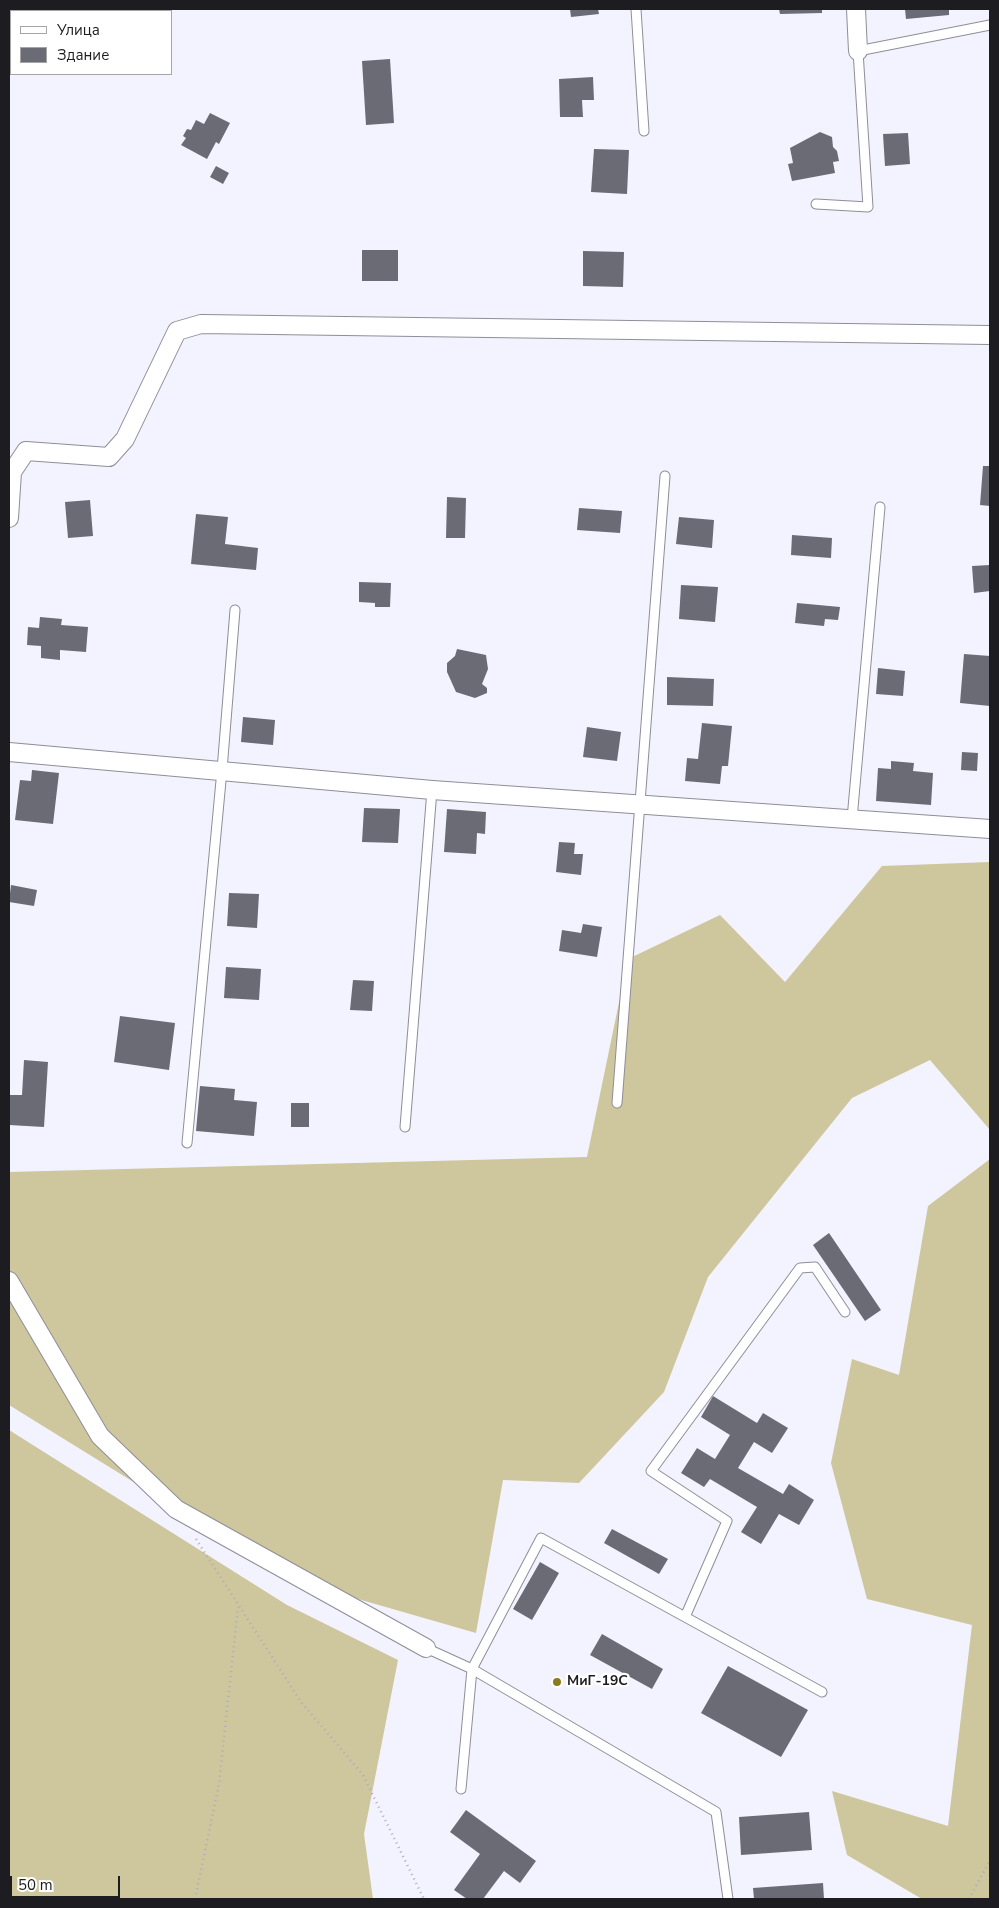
<!DOCTYPE html>
<meta charset="utf-8">
<style>
body{margin:0}
#map{position:relative;width:999px;height:1908px;overflow:hidden;background:#f2f3fe;font-family:"Nunito Sans",sans-serif}
canvas{display:block}
.frame{position:absolute;inset:0;border:10px solid #1d1d21;pointer-events:none}
.legend{position:absolute;left:10px;top:10px;width:162px;height:65px;box-sizing:border-box;background:#fff;border:1px solid #a5a5a6;margin:0;padding:6px 9px;list-style:none;font-size:15px;color:#1d1d21}
.legend li{display:flex;align-items:center;gap:10px;height:25px}
.legend b{width:25px;border:1px solid #a5a5a6}
.scale{position:absolute;left:10px;top:1876px;width:110px;height:22px;box-sizing:border-box;border:2px solid #1d1d21;border-top:0;padding-left:6px;font-size:15px;line-height:18px;white-space:nowrap;color:#1d1d21;-webkit-text-stroke:4px #fff;paint-order:stroke}
</style>
<div id="map">
<canvas width="999" height="1908"></canvas>
<div class="frame"></div>
<ul class="legend">
<li><b style="height:6px;background:#fff"></b>Улица</li>
<li><b style="height:14px;background:#6b6b75"></b>Здание</li>
</ul>
<div class="scale">50 m</div>
</div>
<script>
const g = document.querySelector('canvas').getContext('2d');
g.lineJoin = 'round';
function fill(path, color) {
  g.fillStyle = color;
  g.fill(path, 'evenodd');
}
function shape(rows) {
  const path = new Path2D();
  for (const r of rows) {
    path.moveTo(r[0], r[1]);
    for (let i = 2; i < r.length; i += 2) path.lineTo(r[i], r[i + 1]);
  }
  return path;
}
function strokePath(path, color, width, dash) {
  g.strokeStyle = color;
  g.lineWidth = width;
  g.lineCap = dash ? 'butt' : 'round';
  g.setLineDash(dash || []);
  g.stroke(path);
}
function label(font, color, halo, rows, align = 'center') {
  g.font = font + ' "Nunito Sans",sans-serif';
  g.lineWidth = 4.5;
  g.setLineDash([]);
  g.textBaseline = 'middle';
  g.strokeStyle = halo;
  g.fillStyle = color;
  for (const [text, x, y, turn = 0] of rows) {
    g.save();
    g.translate(x, y);
    g.rotate((+turn || 0) * Math.PI / 180);
    g.textAlign = isNaN(turn) ? turn : align;
    if (halo) g.strokeText(text, 0, 0);
    g.fillText(text, 0, 0);
    g.restore();
  }
}
fill(shape([
 [990,862,990,1130,930,1060,852,1098,708,1277,664,1392,579,1483,503,1480,476,1633,292,1580,9,1405,9,1172,587,1157,628,959,720,915,785,982,882,866],
 [990,1159,990,1899,922,1899,847,1855,832,1791,948,1826,972,1625,867,1599,831,1463,852,1359,899,1375,928,1206],
 [9,1430,287,1605,398,1660,364,1834,373,1899,9,1899]
]), '#cec69d');
fill(shape([
 [107,9,160,9,160,11,107,11],
 [570,9,598,9,599,14,571,17],
 [779,9,822,9,822,13,780,14],
 [905,9,949,9,949,15,906,19],
 [390,59,394,123,366,125,362,61],
 [593,77,594,100,582,100,583,117,560,117,559,79],
 [210,113,230,123,219,144,216,142,207,159,181,145,186,138,183,136,187,129,191,130,196,120,204,124],
 [820,132,832,137,833,147,837,151,839,161,833,162,835,173,792,181,788,164,793,163,790,148],
 [908,133,910,164,885,166,883,134],
 [594,149,629,150,627,194,591,192],
 [216,166,229,173,223,184,210,177],
 [362,250,398,250,398,281,362,281],
 [583,251,624,252,623,287,583,286],
 [983,466,990,466,990,506,980,505],
 [447,497,466,498,465,538,446,538],
 [90,500,93,536,68,538,65,502],
 [579,508,622,511,620,533,577,530],
 [196,514,228,517,225,544,258,548,256,570,191,564],
 [679,517,714,520,712,548,676,544],
 [792,535,832,538,831,558,791,555],
 [990,565,990,591,974,593,972,566],
 [359,582,391,583,390,607,375,607,375,603,359,602],
 [681,585,718,587,715,622,679,619],
 [797,603,840,607,838,620,825,619,824,626,795,623],
 [40,617,62,619,61,625,88,627,86,652,60,650,60,660,41,658,41,646,27,645,28,627,39,628],
 [457,649,486,655,488,669,482,684,487,688,487,693,475,698,456,692,447,672,447,663,455,656],
 [964,654,990,656,990,706,960,703],
 [878,668,905,671,903,696,876,694],
 [667,677,714,679,713,706,667,705],
 [243,717,275,720,273,745,241,742],
 [702,723,732,726,728,766,722,766,720,784,685,781,687,758,698,759],
 [587,727,621,732,617,761,583,757],
 [962,752,978,753,977,771,961,770],
 [891,761,914,763,913,771,933,773,931,805,876,801,878,768,891,769],
 [32,770,59,773,53,824,15,820,20,780,31,781],
 [364,808,400,809,398,843,362,842],
 [447,809,486,812,485,834,477,833,476,854,444,852],
 [559,842,575,843,574,854,583,854,581,875,556,872],
 [11,885,37,890,34,906,9,902],
 [229,893,259,894,257,928,227,926],
 [583,924,602,927,597,957,559,951,562,930,581,933],
 [226,967,261,969,259,1000,224,998],
 [353,980,374,981,372,1011,350,1010],
 [120,1016,175,1023,169,1070,114,1062],
 [24,1060,48,1062,44,1127,9,1125,10,1095,22,1095],
 [200,1086,235,1089,234,1100,257,1102,254,1136,196,1131],
 [291,1103,309,1103,309,1127,291,1127],
 [829,1233,881,1310,865,1321,813,1245],
 [713,1396,757,1423,763,1413,788,1428,772,1453,754,1442,738,1468,783,1494,789,1484,814,1500,799,1525,779,1514,761,1544,741,1532,757,1507,710,1479,704,1487,681,1473,697,1448,715,1459,730,1435,701,1417],
 [612,1529,668,1559,659,1574,604,1543],
 [540,1562,559,1573,532,1620,513,1609],
 [602,1634,663,1669,652,1689,590,1655],
 [728,1666,808,1710,781,1757,701,1713],
 [466,1810,536,1861,520,1883,504,1871,483,1899,467,1899,454,1890,480,1854,450,1832],
 [809,1812,812,1850,741,1855,739,1817],
 [823,1883,824,1899,754,1899,753,1888]
]), '#6b6b75');
const service = shape([
 [636,9,644,131],
 [816,204,868,207,858,51,990,25],
 [852,819,880,507],
 [617,1103,665,476],
 [405,1127,432,790],
 [187,1143,222,770,235,610],
 [685,1617,727,1521,651,1471,800,1268,815,1267,845,1312],
 [426,1648,472,1669,541,1538,822,1692],
 [461,1789,472,1669,716,1812,728,1899]
]);
const minor = shape([
 [856,9,858,51],
 [9,518,12,472,26,451,109,457,125,439,177,331,201,324,990,335],
 [9,752,432,790,990,829],
 [9,1281,100,1436,176,1509,426,1648]
]);
strokePath(service, '#8e8e98', 11);
strokePath(minor, '#8e8e98', 20);
strokePath(shape([
 [196,1539,301,1702,363,1775,424,1899],
 [195,1899,219,1784,238,1607],
 [969,1899,990,1860]
]), '#acadb6', 2.5, [1, 4]);
strokePath(service, '#fff', 9);
strokePath(minor, '#fff', 18);
for (const [x, y, r, color] of [
 [557,1682,5,"#8b7a1f"]
]) {
  const dot = new Path2D();
  dot.arc(x, y, r, 0, 2 * Math.PI);
  g.fillStyle = color;
  g.fill(dot);
  strokePath(dot, '#fff', 2);
}
label('bold 14px', '#1d1d21', '#fff', [
 ["МиГ-19С",567,1682]
], 'left');
</script>
